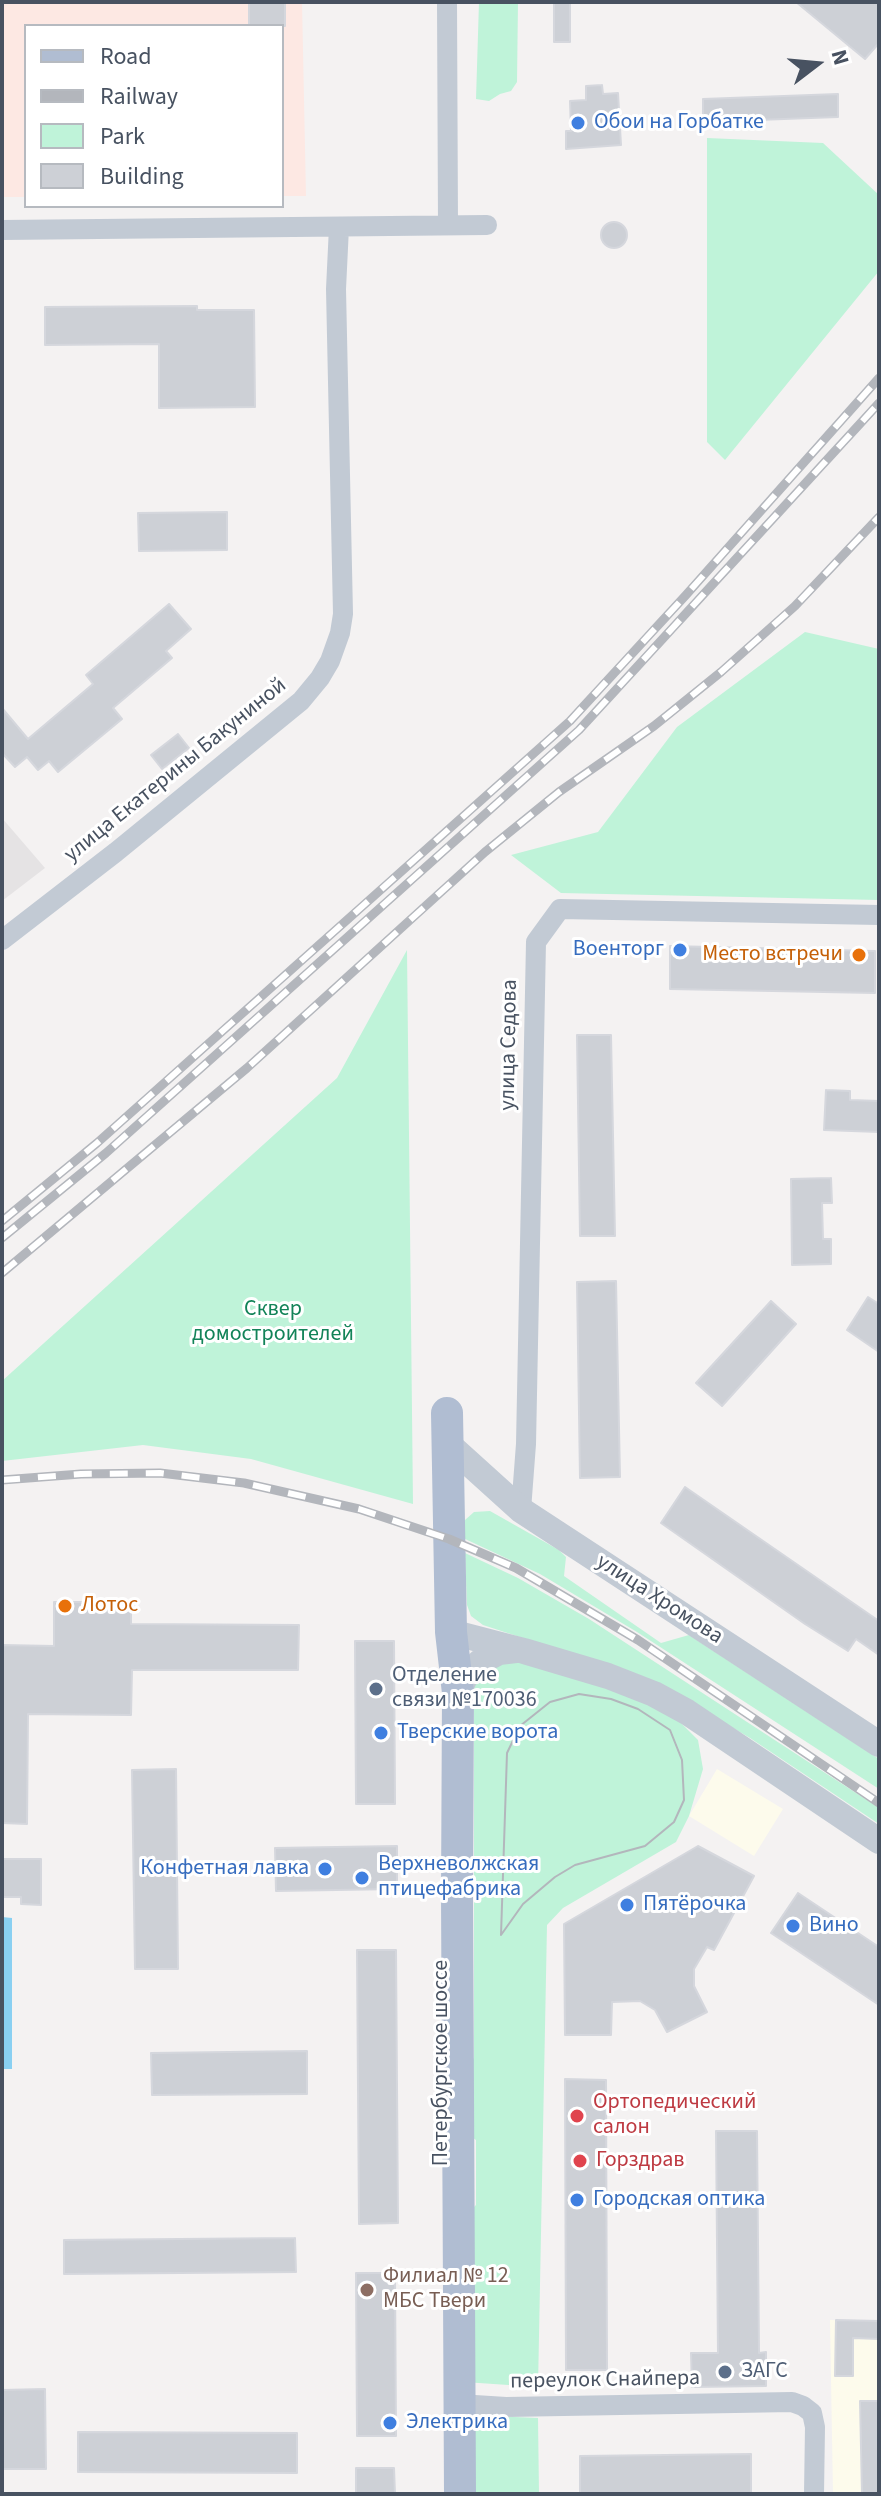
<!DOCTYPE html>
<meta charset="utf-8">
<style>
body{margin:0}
#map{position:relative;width:881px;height:2496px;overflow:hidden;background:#f4f2f2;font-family:"Source Sans 3",sans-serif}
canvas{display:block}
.frame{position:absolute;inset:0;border:4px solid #485261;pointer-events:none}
.legend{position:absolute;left:24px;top:24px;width:260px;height:184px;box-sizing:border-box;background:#fff;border:2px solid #b6bac0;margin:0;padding:10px 14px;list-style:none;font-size:24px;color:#485261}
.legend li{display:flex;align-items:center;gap:16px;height:40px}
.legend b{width:40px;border:2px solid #b6bac0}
.north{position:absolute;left:777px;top:24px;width:80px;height:80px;-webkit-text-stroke:6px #fff;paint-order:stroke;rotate:74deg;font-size:22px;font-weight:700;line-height:32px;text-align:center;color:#485261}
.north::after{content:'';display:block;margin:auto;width:28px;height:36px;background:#485261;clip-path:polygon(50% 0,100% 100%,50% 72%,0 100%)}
</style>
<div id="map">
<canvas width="881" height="2496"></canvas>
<div class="frame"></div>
<ul class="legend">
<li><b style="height:10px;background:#b0bdd2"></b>Road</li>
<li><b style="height:10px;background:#b3b6bc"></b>Railway</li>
<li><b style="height:22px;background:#bff3d9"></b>Park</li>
<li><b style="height:22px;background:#cdd0d6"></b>Building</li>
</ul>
<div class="north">N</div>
</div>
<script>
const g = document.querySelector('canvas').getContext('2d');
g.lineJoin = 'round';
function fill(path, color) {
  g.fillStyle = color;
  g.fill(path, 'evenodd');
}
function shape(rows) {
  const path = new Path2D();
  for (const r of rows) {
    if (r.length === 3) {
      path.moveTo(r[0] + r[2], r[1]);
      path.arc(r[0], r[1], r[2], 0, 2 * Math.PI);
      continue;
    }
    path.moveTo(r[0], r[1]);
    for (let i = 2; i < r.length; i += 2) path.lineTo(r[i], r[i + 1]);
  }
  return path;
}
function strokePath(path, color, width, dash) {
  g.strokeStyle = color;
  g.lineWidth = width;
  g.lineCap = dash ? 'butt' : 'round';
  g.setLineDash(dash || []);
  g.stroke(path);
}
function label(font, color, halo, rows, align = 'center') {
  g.font = font + ' "Source Sans 3",sans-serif';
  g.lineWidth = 6;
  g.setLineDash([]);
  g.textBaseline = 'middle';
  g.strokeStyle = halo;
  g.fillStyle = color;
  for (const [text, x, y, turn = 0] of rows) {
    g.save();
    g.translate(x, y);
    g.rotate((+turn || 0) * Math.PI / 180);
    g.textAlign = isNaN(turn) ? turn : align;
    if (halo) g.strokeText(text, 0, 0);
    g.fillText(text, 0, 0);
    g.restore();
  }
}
fill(shape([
 [717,1769,783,1809,754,1856,689,1816],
 [830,2320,879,2321,879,2494,833,2494]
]), '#fdfbec');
fill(shape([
 [2,818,45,868,2,901]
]), '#e5e3e4');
fill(shape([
 [2,2,302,2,306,196,282,196,282,26,26,26,26,197,2,197]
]), '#fde8e3');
fill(shape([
 [479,2,518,2,517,82,511,91,500,94,489,101,476,99],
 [707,138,823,143,879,195,879,271,725,460,707,442],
 [805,632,879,649,879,900,561,893,511,855,598,832,677,727],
 [407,950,413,1504,251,1459,143,1445,2,1461,2,1381,337,1078],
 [490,1511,559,1550,566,1557,564,1576,661,1643,689,1635,879,1759,879,1789,637,1632,540,1574,463,1538,465,1520,474,1512],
 [465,1553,518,1578,589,1619,876,1806,879,1808,879,1824,750,1738,684,1699,630,1673,483,1625,471,1616,467,1605],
 [504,1662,523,1663,554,1670,649,1703,679,1721,698,1740,703,1769,689,1816,676,1842,563,1908,547,1925,538,2387,464,2382,464,2217,476,2205,476,2140,463,2131,463,2065,474,2058,474,1686,486,1673],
 [469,2415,538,2418,539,2494,470,2494]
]), '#bff3d9');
fill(shape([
 [2,1917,12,1918,12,2069,2,2069]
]), '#89d0f2');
const building = shape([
 [249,2,285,2,285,26,249,26,249,2],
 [554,2,570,2,570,42,554,42,554,2],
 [796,2,879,2,879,43,865,59,796,2],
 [602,85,603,94,618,93,621,145,566,149,566,131,571,131,570,101,586,100,586,86,602,85],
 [838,94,838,117,703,122,703,99,838,94],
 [614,235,13],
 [197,306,197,310,254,310,255,407,159,408,159,344,45,345,45,307,197,306],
 [227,512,227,550,139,551,138,513,227,512],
 [169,604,191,629,166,651,172,658,113,708,122,719,58,772,49,761,38,770,27,757,15,767,2,753,2,708,28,739,93,684,86,675,169,604],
 [178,734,189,748,162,769,151,755,178,734],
 [670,946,875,951,875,993,670,989,670,946],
 [577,1035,611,1035,615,1236,580,1236,577,1035],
 [826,1090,850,1091,850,1100,879,1101,879,1132,824,1130,826,1090],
 [831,1178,832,1203,822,1203,823,1239,831,1239,831,1264,792,1265,791,1179,831,1178],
 [616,1281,620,1477,580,1478,577,1282,616,1281],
 [868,1297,879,1304,879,1352,847,1330,868,1297],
 [771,1301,796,1324,722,1406,696,1383,771,1301],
 [685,1487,879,1621,879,1655,856,1639,848,1651,805,1624,661,1523,685,1487],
 [54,1602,131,1602,131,1624,299,1625,298,1670,132,1670,131,1715,28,1714,27,1824,2,1823,2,1645,54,1646,54,1602],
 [355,1641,394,1641,395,1804,356,1804,355,1641],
 [176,1769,178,1969,135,1969,132,1770,176,1769],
 [397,1846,397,1889,276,1891,275,1848,397,1846],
 [698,1846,754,1876,714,1950,707,1947,694,1969,694,1986,707,2012,667,2032,655,2010,640,2001,612,2002,611,2035,565,2035,564,1924,698,1846],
 [2,1859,41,1859,41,1905,21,1904,21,1897,2,1897,2,1859],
 [798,1893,879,1947,879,2005,771,1933,798,1893],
 [357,1950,396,1950,398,2223,359,2224,357,1950],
 [307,2051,307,2094,152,2095,151,2053,307,2051],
 [565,2079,606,2080,607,2370,566,2370,565,2079],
 [716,2131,757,2131,759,2353,766,2352,766,2386,692,2387,691,2353,718,2353,716,2131],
 [295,2238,296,2272,64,2274,64,2240,295,2238],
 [356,2273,395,2273,396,2436,357,2436,356,2273],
 [836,2320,879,2321,879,2339,853,2338,853,2376,835,2376,836,2320],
 [45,2389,46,2469,2,2469,2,2390,45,2389],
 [860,2401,879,2401,879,2494,862,2494,860,2401],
 [78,2432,297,2433,297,2473,78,2472,78,2432],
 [751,2454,751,2494,580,2494,580,2456,751,2454],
 [356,2468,394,2468,395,2494,356,2494,356,2468]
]);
fill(building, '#cdd0d6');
strokePath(building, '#d5d7dd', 2);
strokePath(shape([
 [447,2,448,225],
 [2,230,487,225],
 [2,940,116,852,301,701,320,678,330,661,340,633,343,614,336,289,339,227],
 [521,1510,526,1444,536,942,560,909,879,915],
 [459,2404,506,2407,792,2402,803,2406,812,2413,815,2427,814,2494]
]), '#c2cad4', 20);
strokePath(shape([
 [448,1444,521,1510,879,1744],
 [451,1632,524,1651,608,1676,654,1694,687,1712,879,1841],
 [458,1693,465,1677,480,1662,499,1652,516,1650]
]), '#c2cad4', 26);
strokePath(shape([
 [447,1413,451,1632,458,1693,457,1895,460,2494]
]), '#b0bdd2', 32);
strokePath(shape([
 [579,1694,611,1699,638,1709,670,1730,682,1760,684,1800,674,1822,645,1846,575,1865,555,1877,523,1904,501,1935,507,1753,520,1726,550,1702,579,1694]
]), '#b3b6bc', 2);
const rail = shape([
 [2,1221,97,1143,570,721,686,595,879,378],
 [2,1238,106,1153,579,730,879,403],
 [2,1273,247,1068,485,852,559,792,654,726,721,672,795,606,879,517],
 [2,1480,81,1474,160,1473,244,1483,359,1509,449,1539,516,1568,638,1640,879,1803]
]);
strokePath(rail, '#b3b6bc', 9);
strokePath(rail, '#fff', 6, [18]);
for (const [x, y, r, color] of [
 [578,123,8,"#3f7fe0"],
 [680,950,8,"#3f7fe0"],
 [859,955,8,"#e8710a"],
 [65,1606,8,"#e8710a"],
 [376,1689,8,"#5c6f8a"],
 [381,1733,8,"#3f7fe0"],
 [325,1869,8,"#3f7fe0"],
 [362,1878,8,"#3f7fe0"],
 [627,1905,8,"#3f7fe0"],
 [793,1926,8,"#3f7fe0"],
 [577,2116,8,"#e0444e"],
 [580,2161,8,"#e0444e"],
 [577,2200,8,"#3f7fe0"],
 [367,2290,8,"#8d6e63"],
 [725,2372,8,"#5c6f8a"],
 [390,2423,8,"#3f7fe0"]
]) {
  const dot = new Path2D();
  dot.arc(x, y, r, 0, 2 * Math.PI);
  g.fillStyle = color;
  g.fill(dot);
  strokePath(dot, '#fff', 3);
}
label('22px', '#366cbe', '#fff', [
 ["Обои на Горбатке",594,123],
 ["Военторг",664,950,"right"],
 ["Тверские ворота",397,1733],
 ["Верхневолжская",378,1865],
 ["птицефабрика",378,1890],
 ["Конфетная лавка",309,1869,"right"],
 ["Пятёрочка",643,1905],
 ["Вино",809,1926],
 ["Городская оптика",593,2200],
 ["Электрика",406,2423]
], 'left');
label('22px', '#485261', '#fff', [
 ["улица Екатерины Бакуниной",176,771,-39],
 ["улица Седова",510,1045,-89],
 ["улица Хромова",659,1600,33],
 ["Петербургское шоссе",442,2063,-90],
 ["переулок Снайпера",605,2381,-1]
]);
label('22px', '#c56008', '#fff', [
 ["Место встречи",843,955],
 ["Лотос",81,1606,"left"]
], 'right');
label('22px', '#128358', '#fff', [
 ["Сквер",273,1310],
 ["домостроителей",273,1335]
]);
label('22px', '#4e5e75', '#fff', [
 ["Отделение",392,1676],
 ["связи №170036",392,1701],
 ["ЗАГС",741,2372]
], 'left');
label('22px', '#be3a42', '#fff', [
 ["Ортопедический",593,2103],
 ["салон",593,2128],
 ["Горздрав",596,2161]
], 'left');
label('22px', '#785e54', '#fff', [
 ["Филиал № 12",383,2277],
 ["МБС Твери",383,2302]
], 'left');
</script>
